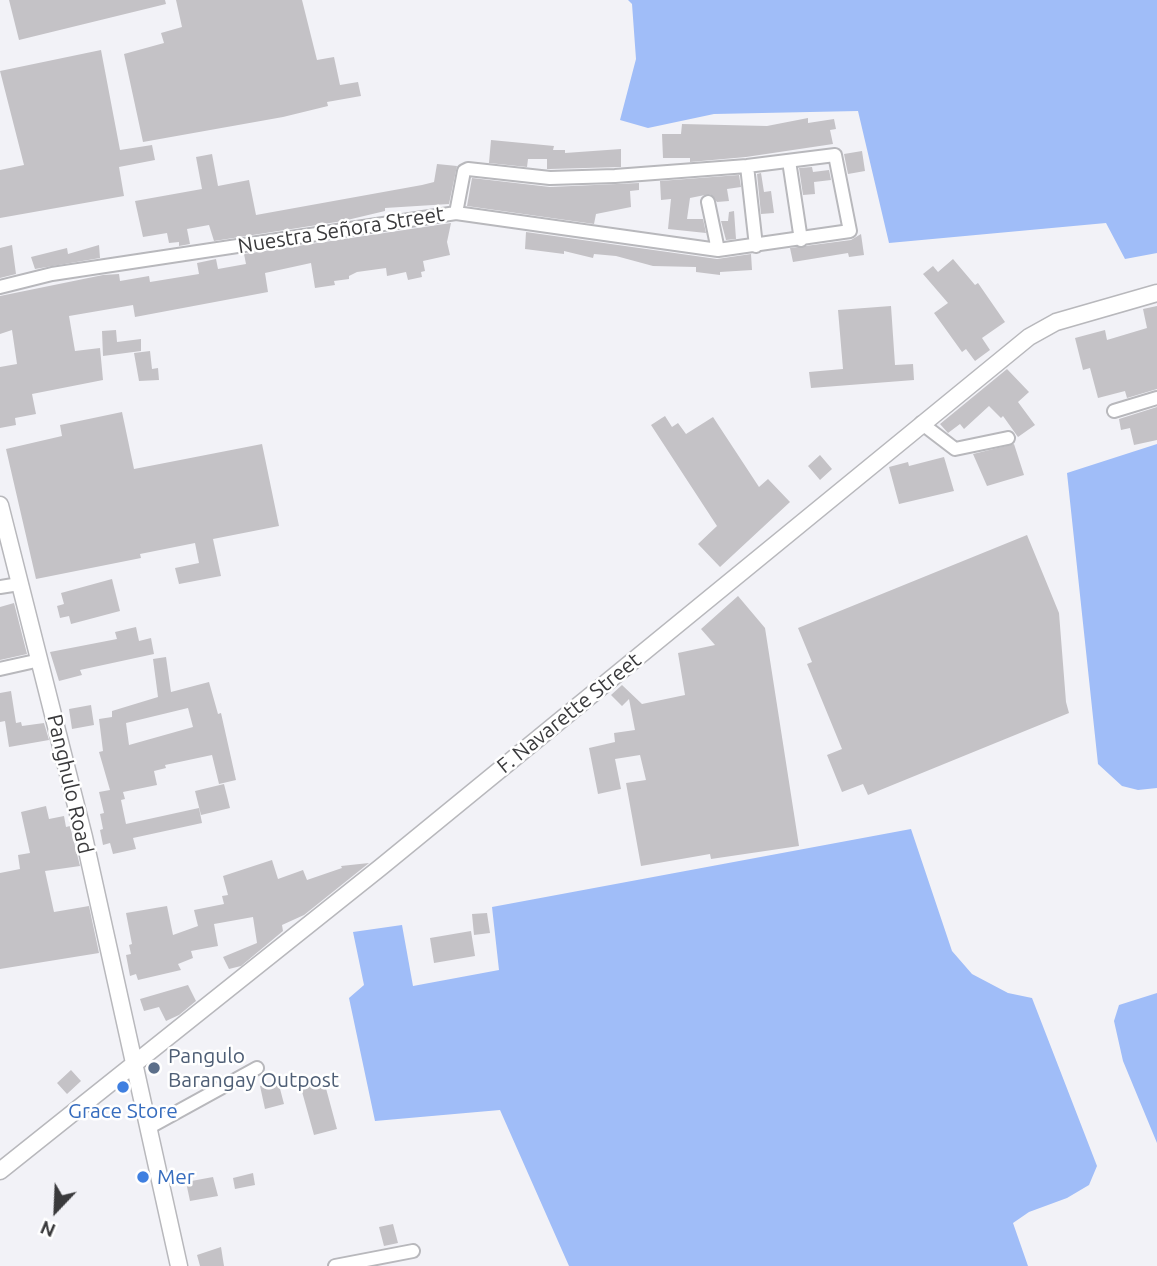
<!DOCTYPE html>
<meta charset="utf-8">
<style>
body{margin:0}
#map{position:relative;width:1157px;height:1266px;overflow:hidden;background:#f2f2f7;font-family:Ubuntu,sans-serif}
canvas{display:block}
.north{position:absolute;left:21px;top:1175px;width:70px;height:70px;-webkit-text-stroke:5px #fff;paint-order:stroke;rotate:203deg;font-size:19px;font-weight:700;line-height:28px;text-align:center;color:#3a3a3c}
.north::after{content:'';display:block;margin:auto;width:24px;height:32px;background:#3a3a3c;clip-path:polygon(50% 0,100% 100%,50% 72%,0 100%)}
</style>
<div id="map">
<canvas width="1157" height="1266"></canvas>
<div class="north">N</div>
</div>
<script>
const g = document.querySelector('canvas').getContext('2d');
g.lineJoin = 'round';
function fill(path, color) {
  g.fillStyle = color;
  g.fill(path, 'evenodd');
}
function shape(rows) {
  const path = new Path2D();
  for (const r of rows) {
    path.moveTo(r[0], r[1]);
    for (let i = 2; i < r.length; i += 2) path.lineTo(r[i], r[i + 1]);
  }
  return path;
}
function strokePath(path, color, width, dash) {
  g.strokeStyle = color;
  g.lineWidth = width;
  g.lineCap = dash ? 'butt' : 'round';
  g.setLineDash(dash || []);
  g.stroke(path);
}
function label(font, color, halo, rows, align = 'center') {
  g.font = font + ' Ubuntu,sans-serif';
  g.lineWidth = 5;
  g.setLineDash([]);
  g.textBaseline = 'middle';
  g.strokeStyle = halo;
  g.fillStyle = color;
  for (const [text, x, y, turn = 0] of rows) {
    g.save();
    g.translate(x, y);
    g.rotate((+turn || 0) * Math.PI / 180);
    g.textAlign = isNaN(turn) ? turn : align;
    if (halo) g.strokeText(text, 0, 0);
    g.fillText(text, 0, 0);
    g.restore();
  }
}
fill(shape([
 [628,0,1157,0,1157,253,1125,259,1106,223,889,243,858,111,714,114,648,128,620,120,636,59,632,4],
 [1157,444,1157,788,1138,790,1122,786,1098,764,1067,473],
 [911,829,952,951,972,974,1008,993,1032,998,1097,1166,1089,1185,1067,1198,1029,1212,1013,1223,1028,1266,569,1266,500,1110,375,1121,349,998,364,985,353,932,402,925,413,986,499,970,492,907],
 [1157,993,1157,1143,1123,1061,1114,1021,1119,1005]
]), '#a0bdf8');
fill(shape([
 [9,0,165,0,166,4,19,40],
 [176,0,302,0,317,60,334,57,340,85,358,82,361,96,327,102,328,106,283,117,143,142,124,54,164,43,161,33,182,27],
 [101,50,120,150,152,145,155,160,119,167,124,196,0,218,0,170,24,165,0,71],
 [808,118,808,123,834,119,836,129,830,130,833,144,746,157,690,162,690,158,663,158,662,134,681,134,682,124,767,126],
 [491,140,554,146,553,150,565,150,565,153,621,149,621,167,550,169,547,169,547,159,528,159,527,167,489,163],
 [862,151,865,171,848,174,844,154],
 [212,154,218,186,249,180,256,215,422,185,434,182,437,164,457,166,449,204,385,208,385,211,343,221,214,241,209,225,187,229,190,244,179,246,179,242,169,243,167,233,143,237,135,201,202,189,196,157],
 [812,167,813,172,829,170,831,180,814,182,815,194,803,195,799,168],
 [761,173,764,192,771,191,774,213,761,214,757,174],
 [739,175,741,187,727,189,729,201,717,202,710,194,690,198,687,219,703,219,706,233,668,229,671,199,661,200,660,181],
 [472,178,550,187,639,183,639,190,630,191,631,207,596,214,594,224,467,206],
 [734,211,736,239,726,240,721,221,728,221,729,212],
 [451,223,447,242,450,255,423,261,425,271,421,272,422,277,408,280,406,272,387,276,386,268,357,272,349,276,349,279,334,281,335,285,315,288,311,263,265,273,268,292,135,317,133,305,69,316,75,351,100,348,103,380,32,394,36,414,15,418,16,425,0,428,0,367,17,364,12,330,0,334,0,296,103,275,119,274,120,281,149,276,150,282,199,274,197,263,216,259,218,269,246,264,244,254],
 [526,232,717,259,751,254,752,270,720,272,720,275,696,272,696,267,653,266,616,256,594,254,593,258,564,251,564,254,525,249],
 [861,234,864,255,849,257,848,253,793,262,790,248,851,240],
 [12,245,16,274,0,278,0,248],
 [99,245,100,258,35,269,31,257,67,248,68,254],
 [953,259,975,285,978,283,1005,322,982,338,990,350,975,361,966,349,962,352,934,313,948,303,923,274,933,266,938,272],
 [891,306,895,365,913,364,914,380,811,388,809,372,843,369,838,310],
 [1157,306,1157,389,1127,398,1125,391,1098,398,1090,368,1083,370,1075,338,1105,330,1107,340,1147,328,1143,309],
 [116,330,117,342,141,339,141,351,103,356,102,331],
 [150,351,152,369,158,368,159,380,139,381,134,353],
 [1007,369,1029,392,1018,402,1035,425,1018,437,1003,416,1001,418,989,406,964,429,960,424,948,433,940,424],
 [1157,407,1157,440,1134,445,1130,428,1121,430,1119,419],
 [122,412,134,469,262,444,279,526,213,539,221,576,179,584,175,568,199,563,195,543,140,554,141,558,36,579,6,449,62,436,60,425],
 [665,416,672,427,678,423,686,434,713,417,759,487,768,479,790,502,720,567,698,544,717,526,651,425],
 [1014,444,1024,475,987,486,973,454],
 [820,455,832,469,820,480,808,466],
 [944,457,954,491,899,504,889,467,908,462,909,466],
 [1027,535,1059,613,1066,702,1069,713,868,795,863,784,842,792,827,755,842,749,807,664,812,662,798,628],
 [112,579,120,611,71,624,69,616,60,618,57,606,64,604,61,593],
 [738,596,765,628,799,846,711,859,710,854,641,866,626,783,646,780,640,755,615,759,621,789,598,794,589,748,615,742,614,733,635,730,629,699,622,706,611,695,622,685,642,704,685,695,678,653,715,645,701,629],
 [14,603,27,654,0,660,0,607],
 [136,627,139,641,151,638,154,654,80,670,82,675,59,681,50,652,117,639,115,632],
 [166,657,171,692,209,682,218,714,221,713,236,780,219,784,212,755,165,765,166,768,154,771,157,785,123,792,125,799,121,800,126,824,199,808,202,823,133,838,136,849,113,854,110,843,103,845,100,830,103,829,100,814,104,813,99,792,110,790,99,752,103,751,99,719,112,717,112,711,158,697,153,659],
 [188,708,193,727,129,745,126,723],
 [11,691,16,723,21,722,22,726,44,723,49,740,9,747,5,721,0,722,0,693],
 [91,705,94,725,72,729,69,709],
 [224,784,230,808,201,815,195,791],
 [46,806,49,819,64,816,66,827,70,826,80,866,45,871,54,912,89,906,99,953,0,969,0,873,20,869,18,855,30,853,21,812],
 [272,860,278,879,303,870,307,880,342,868,341,866,369,863,304,915,282,925,283,931,241,966,229,969,223,957,257,943,253,917,214,924,218,946,191,951,193,958,178,964,181,970,138,980,136,974,130,976,126,955,131,954,129,945,132,944,126,913,167,906,173,935,198,926,194,910,224,904,222,896,228,895,223,876],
 [487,913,490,933,474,935,472,914],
 [471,931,475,956,434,963,430,938],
 [188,985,196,1001,179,1015,166,1021,159,1007,144,1011,140,999],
 [71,1070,81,1081,67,1094,57,1083],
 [278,1081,284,1104,265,1109,260,1086],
 [324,1081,337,1129,314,1135,301,1088],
 [253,1173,255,1185,235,1189,233,1178],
 [213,1177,218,1196,190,1201,186,1182],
 [393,1224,398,1243,384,1246,379,1227],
 [221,1247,224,1266,200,1266,197,1255]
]), '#c4c2c6');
const minor = shape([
 [789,161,801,240],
 [747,166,756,246],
 [708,202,718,250],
 [0,287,52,274,456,213,718,250,850,231,835,155,747,166,615,176,550,178,468,169,464,171,456,213],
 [1114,411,1157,398],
 [921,423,955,449,1008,438],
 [0,587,19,584],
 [0,669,40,660],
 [148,1128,257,1068],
 [335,1266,413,1251]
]);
const major = shape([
 [0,505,84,837,179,1266],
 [0,1171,381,867,1029,337,1056,322,1157,293]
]);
strokePath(minor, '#b8b8bc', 16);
strokePath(major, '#b8b8bc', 19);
strokePath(minor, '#fff', 12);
strokePath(major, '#fff', 16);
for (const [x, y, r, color] of [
 [154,1068,7,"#5c6f8a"],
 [123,1087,7,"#3f7fe0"],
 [143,1177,7,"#3f7fe0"]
]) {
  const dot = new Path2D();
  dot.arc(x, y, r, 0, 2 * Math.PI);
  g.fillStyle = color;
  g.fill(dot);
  strokePath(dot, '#fff', 2.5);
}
label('21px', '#3a3a3c', '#fff', [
 ["Nuestra Señora Street",341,230,-9],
 ["F. Navarette Street",569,713,-39],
 ["Panghulo Road",70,784,77]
]);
label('21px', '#4e5e75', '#fff', [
 ["Pangulo",168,1056],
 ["Barangay Outpost",168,1080]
], 'left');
label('21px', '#366cbe', '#fff', [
 ["Grace Store",123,1111],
 ["Mer",157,1177,"left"]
]);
</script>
